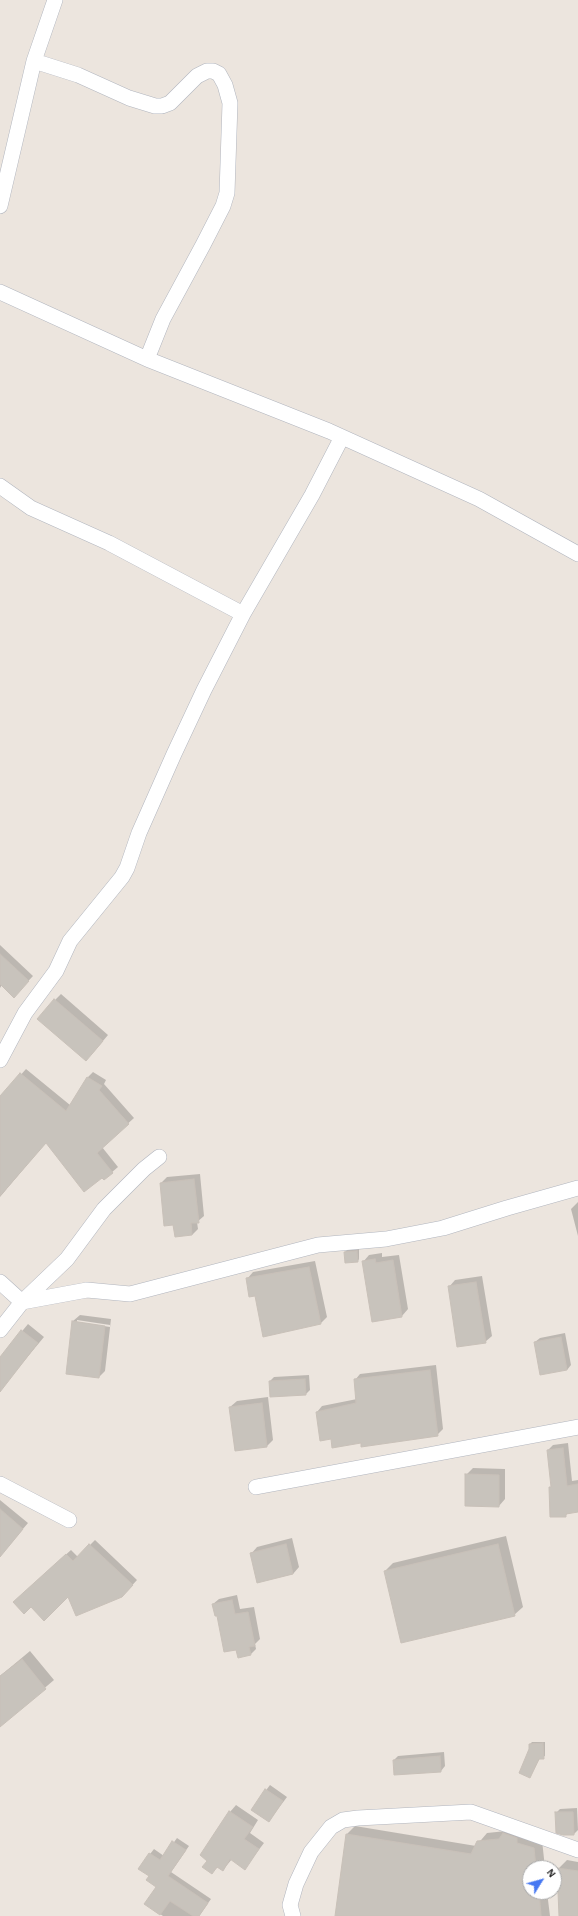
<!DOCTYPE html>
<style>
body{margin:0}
#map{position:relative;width:578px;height:1916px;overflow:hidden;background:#ece5de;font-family:"Alegreya Sans",sans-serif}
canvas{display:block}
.north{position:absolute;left:522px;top:1860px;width:40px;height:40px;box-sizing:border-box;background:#fff;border:1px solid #aaa;border-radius:50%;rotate:53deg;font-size:11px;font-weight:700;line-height:16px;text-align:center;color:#2b2b2b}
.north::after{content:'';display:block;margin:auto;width:14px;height:18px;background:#4678f2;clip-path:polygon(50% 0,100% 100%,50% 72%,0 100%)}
</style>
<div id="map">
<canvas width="578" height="1916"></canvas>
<div class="north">N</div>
</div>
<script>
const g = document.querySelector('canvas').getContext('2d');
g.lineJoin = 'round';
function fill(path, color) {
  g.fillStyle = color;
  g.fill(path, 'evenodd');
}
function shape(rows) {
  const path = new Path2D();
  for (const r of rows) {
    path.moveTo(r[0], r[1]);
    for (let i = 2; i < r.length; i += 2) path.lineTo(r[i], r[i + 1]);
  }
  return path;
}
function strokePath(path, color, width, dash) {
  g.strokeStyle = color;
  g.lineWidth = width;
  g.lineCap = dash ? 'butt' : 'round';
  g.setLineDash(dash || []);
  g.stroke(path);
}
fill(shape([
 [0,945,33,976,19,991,2,985,0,988],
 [61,994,108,1035,92,1054,55,1000],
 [26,1069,70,1105,88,1077,93,1072,106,1080,104,1084,134,1118,102,1147,118,1167,104,1179,46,1142,0,1197,0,1098],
 [200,1174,204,1216,197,1222,198,1229,192,1235,174,1224,161,1183,167,1177],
 [578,1202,578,1236,571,1209],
 [359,1249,359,1259,358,1261,345,1252,347,1250],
 [382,1253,382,1257,399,1255,408,1309,402,1316,363,1262,369,1255],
 [315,1261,327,1317,321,1323,255,1295,247,1279,253,1272],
 [482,1276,492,1336,485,1342,449,1287,455,1280],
 [80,1315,111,1319,105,1371,99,1377,67,1373,73,1321],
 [77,1320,110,1325,110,1327,77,1322],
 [28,1324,44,1337,5,1384,0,1380,0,1358],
 [565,1333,571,1365,567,1370,535,1342,540,1338],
 [436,1365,443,1429,437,1435,361,1442,332,1438,317,1412,322,1406,357,1399,355,1380,360,1374],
 [309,1375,310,1390,306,1394,270,1381,274,1377],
 [268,1397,273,1440,267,1446,235,1450,230,1407,237,1401],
 [568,1443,572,1481,578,1480,578,1511,568,1513,565,1516,552,1486,548,1450,553,1445],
 [473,1468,505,1469,505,1499,499,1506,466,1475],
 [0,1500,28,1523,0,1556],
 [506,1536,523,1607,514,1615,385,1571,393,1563],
 [292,1538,299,1567,293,1574,258,1582,251,1554,257,1547],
 [95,1540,137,1580,127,1591,68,1595,31,1606,19,1597,71,1550,78,1557],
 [237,1595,240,1609,254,1607,260,1639,255,1644,256,1649,251,1654,237,1649,213,1604,219,1599],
 [30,1651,54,1680,0,1726,0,1676],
 [532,1742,545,1742,545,1756,540,1758,530,1777,530,1744],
 [444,1752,445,1766,441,1771,394,1760,398,1756],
 [270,1785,287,1797,269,1821,252,1809],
 [236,1805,258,1820,250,1833,264,1843,245,1868,232,1859,223,1870,218,1867,212,1872,208,1860,201,1855,230,1812],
 [577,1808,578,1830,574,1834,556,1813,560,1809],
 [355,1826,476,1846,487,1833,506,1831,542,1840,545,1868,530,1868,530,1892,547,1892,550,1916,336,1916,347,1834],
 [177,1838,189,1846,171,1872,211,1899,199,1916,163,1916,146,1904,157,1886,150,1876,139,1868,154,1849,164,1856],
 [567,1860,578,1862,578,1916,560,1916,558,1869]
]), '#0003');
const building = shape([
 [0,954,29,981,14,998,0,984,0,954],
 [54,999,103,1041,86,1061,37,1019,54,999],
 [20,1073,66,1111,87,1077,102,1086,99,1090,129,1124,97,1153,113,1173,104,1180,102,1178,84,1192,46,1143,0,1196,0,1096,20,1073],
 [194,1179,199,1223,191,1223,192,1235,175,1237,173,1225,164,1226,160,1183,194,1179],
 [357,1251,358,1262,345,1263,344,1252,357,1251],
 [375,1259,376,1263,393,1260,402,1317,372,1322,362,1261,375,1259],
 [309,1267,321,1324,263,1337,255,1296,249,1297,246,1278,309,1267],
 [476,1282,486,1343,457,1347,448,1286,476,1282],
 [72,1321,105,1326,99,1378,66,1374,72,1321],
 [21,1330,38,1343,0,1392,0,1357,21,1330],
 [561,1337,567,1370,540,1375,534,1342,561,1337],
 [430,1370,438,1436,361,1447,361,1443,332,1448,331,1439,320,1441,316,1412,356,1403,354,1379,430,1370],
 [305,1379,306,1395,270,1397,269,1381,305,1379],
 [262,1403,267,1447,235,1451,229,1407,262,1403],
 [563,1448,567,1486,578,1484,578,1512,566,1514,566,1517,550,1517,549,1487,551,1487,547,1450,563,1448],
 [465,1474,499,1475,499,1507,465,1506,465,1474],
 [0,1509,23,1529,0,1557,0,1509],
 [89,1544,133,1585,122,1597,76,1616,68,1597,44,1621,31,1607,24,1614,13,1602,66,1554,73,1561,89,1544],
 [286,1544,293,1574,257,1583,250,1553,286,1544],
 [498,1544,515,1616,401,1643,384,1571,498,1544],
 [232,1600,235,1614,248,1612,255,1646,249,1647,251,1655,238,1658,236,1650,224,1652,217,1616,215,1616,212,1604,232,1600],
 [22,1659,46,1689,0,1727,0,1676,22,1659],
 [543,1743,544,1759,539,1759,530,1778,519,1773,529,1749,529,1744,543,1743],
 [440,1756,441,1772,394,1775,393,1760,440,1756],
 [265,1789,283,1801,269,1822,251,1810,265,1789],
 [229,1811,253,1827,244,1839,259,1849,245,1870,230,1859,223,1871,217,1867,212,1874,202,1867,207,1861,200,1855,229,1811],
 [555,1812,573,1812,574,1835,563,1835,556,1833,555,1812],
 [503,1833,517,1838,517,1843,534,1848,536,1868,530,1868,530,1892,539,1892,541,1916,335,1916,346,1834,471,1854,477,1841,499,1839,503,1833],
 [172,1841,186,1850,168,1876,208,1903,199,1916,193,1916,170,1901,160,1915,144,1904,156,1887,146,1880,149,1876,138,1869,149,1853,160,1860,172,1841],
 [557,1868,578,1871,578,1916,559,1916,557,1868]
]);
fill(building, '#c8c3bc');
strokePath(building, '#c8c0b8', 1);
const street = shape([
 [34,61,78,75,129,98,155,106,162,106,170,103,197,76,207,71,213,71,219,74,225,85,230,103,227,193,223,206,203,245,163,319,147,359],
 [0,206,34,61,55,0],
 [0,292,147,359,329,431,479,499,578,554],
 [0,486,31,508,109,543,243,614],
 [0,1060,25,1013,56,971,70,941,122,877,127,868,139,833,174,754,204,690,243,614,312,495,342,437],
 [0,1282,22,1302,87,1290,130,1294,318,1245,386,1239,443,1228,507,1208,578,1188],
 [0,1330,22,1302,67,1259,104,1209,144,1169,159,1157],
 [0,1484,69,1520],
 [256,1487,578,1427],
 [293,1916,290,1905,296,1884,311,1852,331,1827,343,1820,358,1818,471,1812,578,1850]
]);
strokePath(street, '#b1b5be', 16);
strokePath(street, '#fff', 15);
</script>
